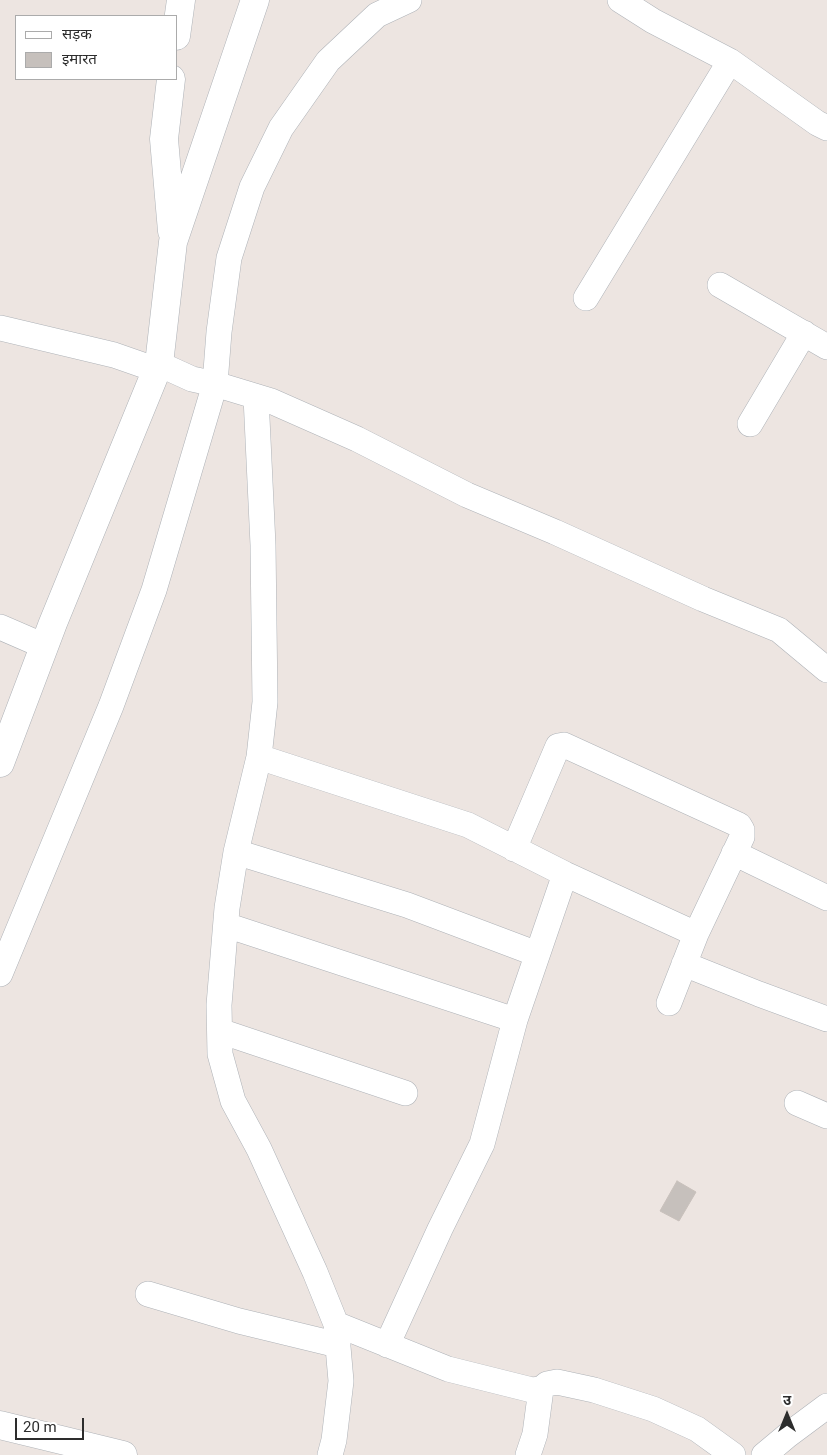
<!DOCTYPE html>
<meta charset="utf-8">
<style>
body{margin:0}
#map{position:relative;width:827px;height:1455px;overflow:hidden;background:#ede5e1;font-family:Roboto,"Noto Sans Devanagari",sans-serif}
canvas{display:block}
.legend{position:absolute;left:15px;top:15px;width:162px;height:65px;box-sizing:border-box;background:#fff;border:1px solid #ababab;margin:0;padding:6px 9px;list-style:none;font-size:15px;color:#2d2d2d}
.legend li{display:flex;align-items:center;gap:10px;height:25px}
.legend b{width:25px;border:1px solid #ababab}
.north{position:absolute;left:762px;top:1390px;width:50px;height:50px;-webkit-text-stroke:4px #fff;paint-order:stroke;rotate:0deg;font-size:14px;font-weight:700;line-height:20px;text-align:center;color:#2d2d2d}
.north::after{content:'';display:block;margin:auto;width:18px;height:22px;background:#2d2d2d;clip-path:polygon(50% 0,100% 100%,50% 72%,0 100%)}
.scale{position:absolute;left:15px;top:1418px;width:69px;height:22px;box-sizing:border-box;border:2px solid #2d2d2d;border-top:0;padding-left:6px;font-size:15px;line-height:18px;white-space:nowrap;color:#2d2d2d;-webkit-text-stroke:4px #fff;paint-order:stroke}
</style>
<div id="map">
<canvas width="827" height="1455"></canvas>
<ul class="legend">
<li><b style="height:6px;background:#fff"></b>सड़क</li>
<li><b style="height:14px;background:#c6c0bc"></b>इमारत</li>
</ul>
<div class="north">उ</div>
<div class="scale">20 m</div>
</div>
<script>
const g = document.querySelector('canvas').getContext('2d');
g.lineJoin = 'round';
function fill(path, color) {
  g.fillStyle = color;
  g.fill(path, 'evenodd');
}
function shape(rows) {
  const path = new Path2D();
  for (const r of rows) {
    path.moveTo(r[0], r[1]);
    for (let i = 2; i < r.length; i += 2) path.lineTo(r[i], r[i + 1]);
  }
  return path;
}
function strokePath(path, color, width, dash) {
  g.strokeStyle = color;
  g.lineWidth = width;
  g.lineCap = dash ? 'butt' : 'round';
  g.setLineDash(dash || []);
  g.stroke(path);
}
const building = shape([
 [677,1181,696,1192,679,1221,660,1211,677,1181]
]);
fill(building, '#c6c0bc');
strokePath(building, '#c8c0bb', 1);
const street = shape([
 [620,0,653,21,730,61,817,123,827,128],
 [720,285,827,347],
 [586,298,730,61],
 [0,328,114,355,157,370],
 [159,364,192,379,215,384,271,401,357,439,467,495,555,532,703,599,779,630,827,670],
 [256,397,263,545,265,702,259,757,236,852,227,908,219,1005,220,1054,233,1101,259,1149,315,1272,336,1324,341,1381,334,1440,330,1455],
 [750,424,804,333],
 [0,627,44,646],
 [259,757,468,825,565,874,696,934],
 [514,849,558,746,564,745,739,825,742,830,742,837,696,934,669,1003],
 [236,852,407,905,537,954],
 [734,853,827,898],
 [226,925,515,1020],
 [684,964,759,994,827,1019],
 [0,974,111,706,154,590,215,384,219,332,229,258,252,187,281,128,328,61,377,15,409,0],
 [220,1031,405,1093],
 [797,1103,827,1116],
 [148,1294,239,1321,338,1345],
 [336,1324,448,1369,532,1390,541,1389,547,1384,557,1382,594,1390,653,1409,697,1429,733,1455],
 [387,1345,440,1229,482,1144,515,1020,565,874],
 [528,1455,535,1434,541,1389],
 [764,1455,788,1435,827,1406]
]);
const secondary = shape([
 [176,36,181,0],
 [171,79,164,139,172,231],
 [0,763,53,623,159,364,173,242,255,0],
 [0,1425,123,1455]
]);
strokePath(street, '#aeb2b7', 26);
strokePath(secondary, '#aeb2b7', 29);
strokePath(street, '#fff', 25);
strokePath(secondary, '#fff', 28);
</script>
